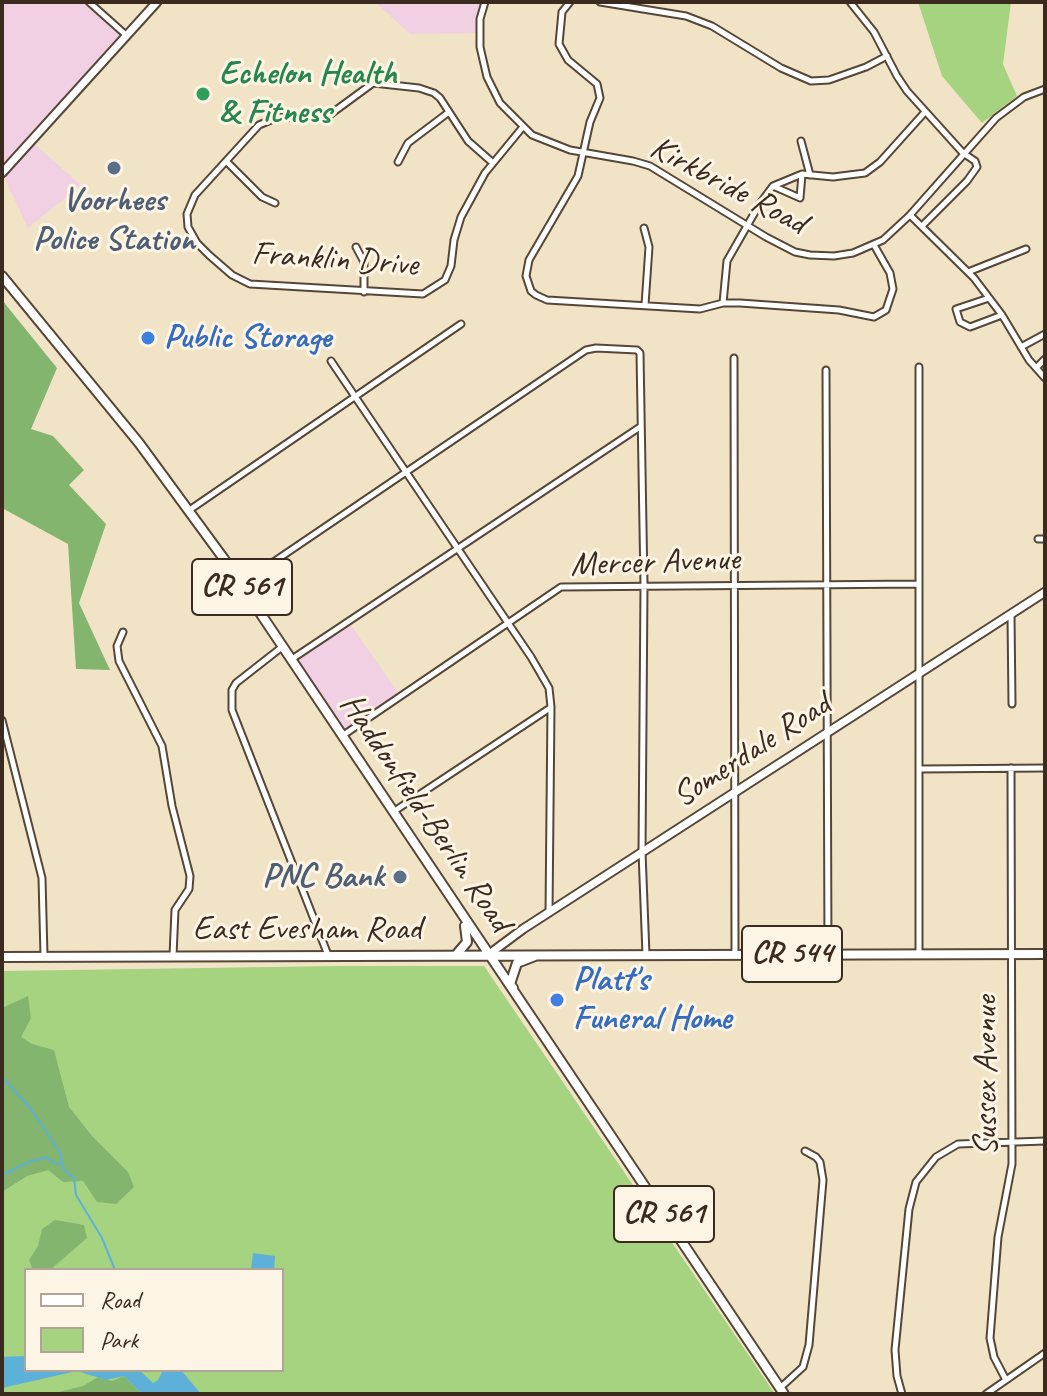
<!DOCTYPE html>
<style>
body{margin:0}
#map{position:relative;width:1047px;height:1396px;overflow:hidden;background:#f1e3c5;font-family:Caveat,sans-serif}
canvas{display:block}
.frame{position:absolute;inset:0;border:4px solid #3b2a1e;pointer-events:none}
.legend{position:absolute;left:24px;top:1268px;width:260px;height:104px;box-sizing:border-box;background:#fcf5e5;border:2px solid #afa495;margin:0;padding:10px 14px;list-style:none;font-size:24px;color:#3b2a1e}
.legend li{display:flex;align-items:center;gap:16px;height:40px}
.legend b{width:40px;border:2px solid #afa495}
</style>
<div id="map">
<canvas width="1047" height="1396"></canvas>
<div class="frame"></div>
<ul class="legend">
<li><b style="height:10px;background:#fff"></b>Road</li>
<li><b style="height:22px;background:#a5d380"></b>Park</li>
</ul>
</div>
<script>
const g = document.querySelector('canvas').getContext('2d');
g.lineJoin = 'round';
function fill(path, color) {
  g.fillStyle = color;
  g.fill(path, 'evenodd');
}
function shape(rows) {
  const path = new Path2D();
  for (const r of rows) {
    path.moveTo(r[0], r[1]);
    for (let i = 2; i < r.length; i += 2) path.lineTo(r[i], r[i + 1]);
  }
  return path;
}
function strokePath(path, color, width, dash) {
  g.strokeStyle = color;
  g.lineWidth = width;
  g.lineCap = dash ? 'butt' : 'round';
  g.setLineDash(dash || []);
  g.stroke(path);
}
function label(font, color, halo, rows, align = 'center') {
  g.font = font + ' Caveat,sans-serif';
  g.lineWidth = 6;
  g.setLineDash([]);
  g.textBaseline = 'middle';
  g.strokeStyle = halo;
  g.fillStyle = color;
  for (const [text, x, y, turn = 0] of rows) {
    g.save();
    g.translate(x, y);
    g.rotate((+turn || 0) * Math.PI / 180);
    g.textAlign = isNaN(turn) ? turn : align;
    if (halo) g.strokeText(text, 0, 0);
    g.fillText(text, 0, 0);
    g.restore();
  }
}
fill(shape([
 [2,2,89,2,126,35,31,141,81,185,28,228,2,173],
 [375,2,485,2,480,33,410,34],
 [348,621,401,697,342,736,290,659]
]), '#f1d0e3');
fill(shape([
 [918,2,1011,2,1003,64,1017,96,982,123,942,76],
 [337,966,484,966,775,1394,2,1394,2,971],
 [26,1270,282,1270,282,1370,26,1370]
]), '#a5d380');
fill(shape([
 [2,300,57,368,31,429,53,436,84,470,69,485,106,524,79,603,110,670,76,669,68,544,2,508],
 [28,996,31,1018,21,1037,32,1044,54,1050,69,1107,92,1136,128,1172,134,1187,116,1204,97,1202,83,1181,63,1182,48,1170,27,1176,2,1192,2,1008],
 [55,1220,84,1225,87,1238,50,1270,33,1270,29,1260,38,1246,42,1229],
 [124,1376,142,1394,51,1394,83,1386,98,1377,112,1381]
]), '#84b56e');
fill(shape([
 [253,1253,275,1256,274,1270,251,1270],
 [26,1356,26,1370,139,1370,153,1383,158,1380,163,1370,181,1370,201,1394,142,1394,124,1376,106,1380,77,1371,2,1388,2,1357]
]), '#5db1d9');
strokePath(shape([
 [2,1077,31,1109,60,1153,63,1169,74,1178,76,1195,102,1238,115,1270],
 [2,1175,29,1162,47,1157,54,1163,61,1164]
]), '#5db1d9', 2);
const minor = shape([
 [89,2,126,35],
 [485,2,480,19,480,47,487,77,500,103,532,135,570,150,633,161,650,166,766,237,795,252,810,255,834,256,853,253,883,240,910,215,996,118,1024,97,1045,89],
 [570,2,562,12,559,44,568,60,597,84,600,98,590,122,578,176,529,260,526,276,531,291,536,295,547,300,700,309,723,303,740,303,839,310,874,317,886,310,893,289,890,273,874,245],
 [600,2,686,16,712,26,781,68,811,81,829,80,866,67,887,56],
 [850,2,874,32,897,76,907,91,963,153,975,161,977,167,967,181,922,226],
 [801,141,810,175],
 [226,161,262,197,275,203],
 [398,162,408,143,449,112],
 [493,163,468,141,440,98,434,93,419,88,373,83,328,116,317,119,278,117,259,125,195,195,187,214,188,227,197,243,209,255,232,275,250,284,423,294,445,280,451,266,454,240,461,217,485,173,522,128],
 [773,186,800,198,802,174],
 [910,215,974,278,1002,315,1029,360,1045,378],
 [644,228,649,247,645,305],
 [356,247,364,262,364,292],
 [968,272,1026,249],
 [989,298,956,309,960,322,970,327,1002,315],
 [723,303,727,261,759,205,773,186,802,174,833,177,865,173,880,162,925,112],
 [1021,347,1045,334],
 [734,358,735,954],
 [331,361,531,657,549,688,551,707,549,913],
 [919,367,919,954],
 [1036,368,1045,359],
 [826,370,828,954],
 [188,511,461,324],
 [1038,539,1045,539],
 [241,584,586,350,596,348,637,350,640,353,644,585,642,852,646,955],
 [1011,615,1012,704],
 [123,632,117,646,119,661,162,746,172,806,190,876,189,889,175,910,173,956],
 [282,647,236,683,232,690,232,710,328,955],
 [292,659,640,427],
 [2,720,42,878,44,956],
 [342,736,561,587,919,584],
 [920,769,1045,768],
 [393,812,550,708],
 [1006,1380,994,1357,990,1338,998,1237,1012,1164,1011,768],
 [780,1388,803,1367,809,1345,823,1180,820,1162,816,1157,805,1151],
 [902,1394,897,1376,895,1350,909,1209,916,1182,936,1157,958,1144,1045,1141],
 [986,1394,1045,1353]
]);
const secondary = shape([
 [2,173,157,2],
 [488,955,523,929,1045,592]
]);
const primary = shape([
 [2,276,139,443,224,559,784,1394],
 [456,955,467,942,465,926],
 [2,957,1045,954],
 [513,988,510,984,517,963,535,956]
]);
strokePath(minor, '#564637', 9);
strokePath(secondary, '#564637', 11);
strokePath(primary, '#564637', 12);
strokePath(minor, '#fff', 5);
strokePath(secondary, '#fff', 7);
strokePath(primary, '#fff', 8);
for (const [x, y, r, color] of [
 [203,94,8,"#2e9e5b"],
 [114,168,8,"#5c6f8a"],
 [148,338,8,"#3f7fe0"],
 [400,877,8,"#5c6f8a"],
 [557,1000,8,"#3f7fe0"]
]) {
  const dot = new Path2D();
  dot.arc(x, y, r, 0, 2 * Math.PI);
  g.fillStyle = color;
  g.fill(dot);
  strokePath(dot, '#fcf5e5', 3);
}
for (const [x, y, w] of [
 [242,587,100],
 [792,954,100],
 [664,1214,100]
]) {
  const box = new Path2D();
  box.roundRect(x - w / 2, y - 28, w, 56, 6);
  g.fillStyle = '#fcf5e5';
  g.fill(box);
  strokePath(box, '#3b2a1e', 2);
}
label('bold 32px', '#3b2a1e', null, [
 ["CR 561",242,587],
 ["CR 544",792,954],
 ["CR 561",664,1214]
]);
label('bold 34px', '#27864d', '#fcf5e5', [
 ["Echelon Health",219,74],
 ["& Fitness",219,113]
], 'left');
label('34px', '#3b2a1e', '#fcf5e5', [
 ["Kirkbride Road",728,186,28],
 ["Franklin Drive",335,260,4],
 ["Mercer Avenue",655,563,-2],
 ["Somerdale Road",752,751,-33],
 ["Haddonfield-Berlin Road",425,813,56],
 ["East Evesham Road",307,930],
 ["Sussex Avenue",987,1076,-90]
]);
label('bold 34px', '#4e5e75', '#fcf5e5', [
 ["Voorhees",114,201],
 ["Police Station",114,240],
 ["PNC Bank",384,877,"right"]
]);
label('bold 34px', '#366cbe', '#fcf5e5', [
 ["Public Storage",164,338],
 ["Platt's",573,980],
 ["Funeral Home",573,1019]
], 'left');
</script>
